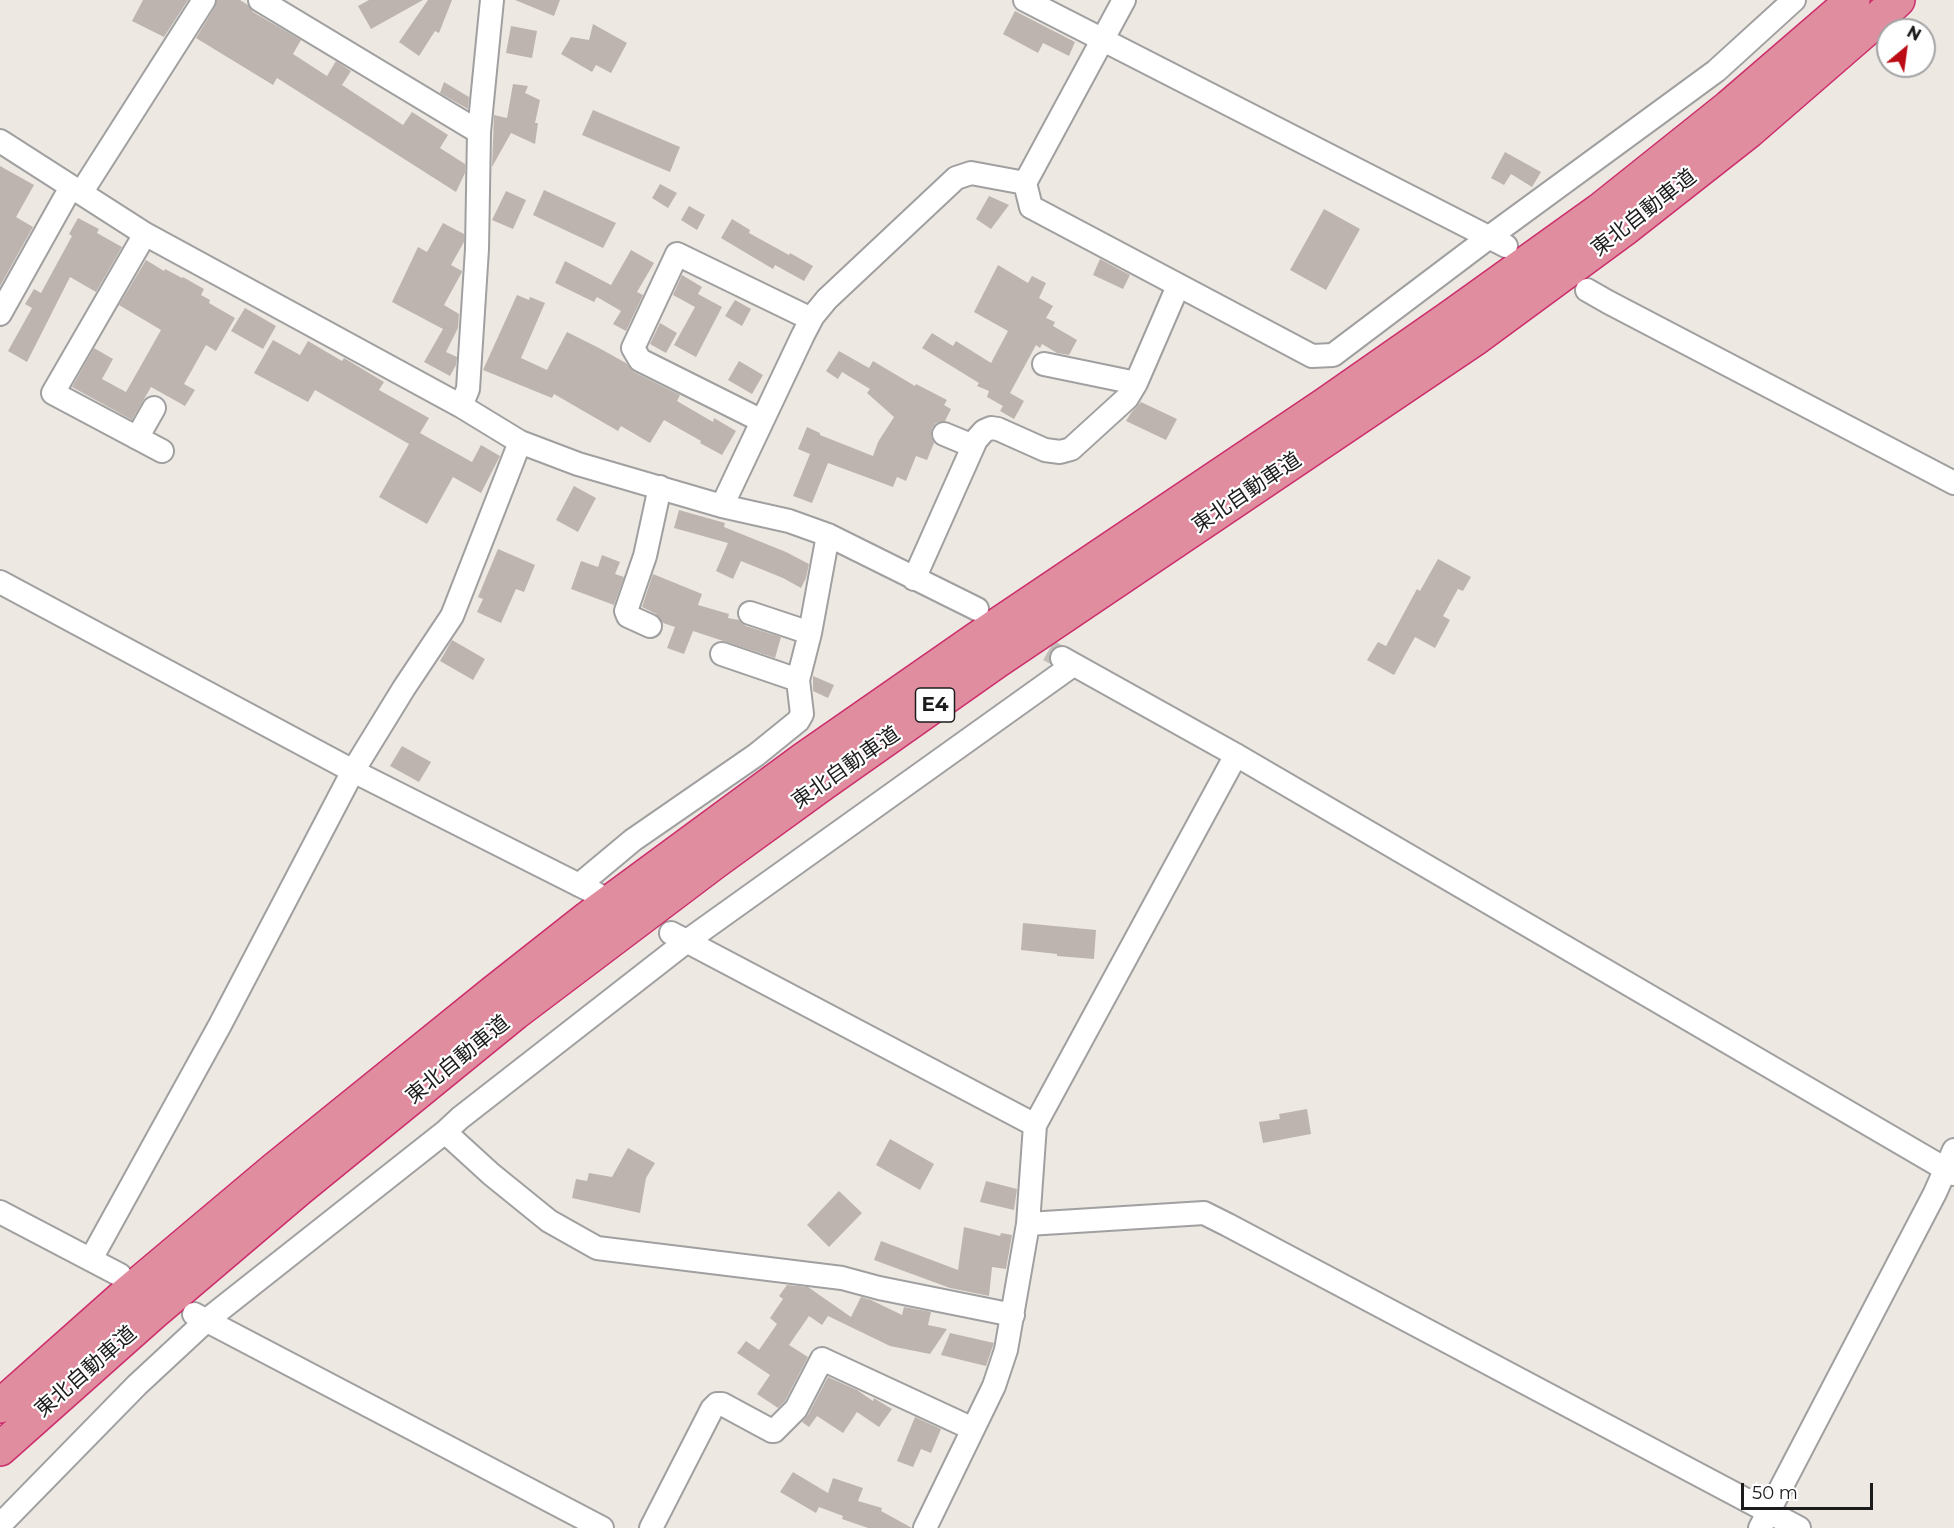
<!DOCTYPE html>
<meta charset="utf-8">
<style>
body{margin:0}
#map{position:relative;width:1954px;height:1528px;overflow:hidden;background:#ede8e2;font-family:Montserrat,sans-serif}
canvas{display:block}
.north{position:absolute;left:1876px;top:18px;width:60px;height:60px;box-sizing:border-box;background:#fff;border:2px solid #a4a4a4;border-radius:50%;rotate:29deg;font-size:16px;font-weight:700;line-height:24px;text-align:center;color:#1c1c1c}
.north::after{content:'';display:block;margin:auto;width:21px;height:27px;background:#bc0b14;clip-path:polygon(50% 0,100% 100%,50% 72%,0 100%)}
.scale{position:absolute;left:1741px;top:1483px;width:132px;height:27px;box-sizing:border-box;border:3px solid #1c1c1c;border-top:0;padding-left:8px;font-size:18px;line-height:21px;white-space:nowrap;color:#1c1c1c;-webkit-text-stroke:4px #fff;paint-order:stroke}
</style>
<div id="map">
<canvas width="1954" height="1528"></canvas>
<div class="north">N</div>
<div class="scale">50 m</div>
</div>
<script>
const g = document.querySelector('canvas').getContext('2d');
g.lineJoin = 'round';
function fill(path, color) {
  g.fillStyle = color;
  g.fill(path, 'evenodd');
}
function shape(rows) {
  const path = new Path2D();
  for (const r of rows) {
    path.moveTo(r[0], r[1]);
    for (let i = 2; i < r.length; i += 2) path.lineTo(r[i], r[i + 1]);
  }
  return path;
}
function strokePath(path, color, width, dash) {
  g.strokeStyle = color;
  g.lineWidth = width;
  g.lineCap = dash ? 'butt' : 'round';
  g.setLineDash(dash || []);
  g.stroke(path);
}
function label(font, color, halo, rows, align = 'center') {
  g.font = font + ' Montserrat,"Noto Sans JP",sans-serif';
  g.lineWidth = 4.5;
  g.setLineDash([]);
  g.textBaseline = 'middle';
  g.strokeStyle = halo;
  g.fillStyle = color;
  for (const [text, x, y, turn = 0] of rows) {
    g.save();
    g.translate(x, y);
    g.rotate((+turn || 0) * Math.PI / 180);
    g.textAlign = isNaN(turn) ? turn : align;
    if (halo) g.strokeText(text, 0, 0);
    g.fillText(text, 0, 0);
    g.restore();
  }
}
fill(shape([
 [143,0,188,0,164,37,132,21],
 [217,0,240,0,248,5,253,12,301,40,293,54,327,76,336,61,351,71,342,85,403,125,412,112,448,135,440,148,465,164,465,173,456,192,277,78,273,85,196,38,215,7],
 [369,0,423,0,371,29,358,6],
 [428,0,452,0,439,33,435,31,419,56,399,42],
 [515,0,560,0,554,16],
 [1015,11,1075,42,1069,56,1043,43,1038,53,1003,34],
 [593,24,627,43,611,73,596,65,592,72,561,54,571,37,589,40],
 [511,26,537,31,532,58,506,53],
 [444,82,469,97,468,109,440,93],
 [513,84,528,86,525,93,540,100,535,123,538,123,535,144,511,133,492,167,494,115,507,118],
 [593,110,680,147,670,172,582,135],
 [1505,152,1541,172,1532,187,1511,174,1504,185,1491,178],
 [0,166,34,185,16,217,33,227,0,286],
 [660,184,677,193,668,208,652,198],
 [544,190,616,223,603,248,533,215],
 [506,191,526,200,513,229,492,220],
 [989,196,1009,205,991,229,976,219],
 [689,206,705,215,697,230,681,220],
 [1324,209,1360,229,1326,290,1290,270],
 [78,218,99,229,97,233,122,247,96,292,70,277,27,362,8,351,32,308,25,304,34,289,41,293,72,236,69,234],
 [732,219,750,230,749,233,789,255,790,253,813,266,804,281,775,265,773,269,721,238],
 [443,223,464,234,464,242,451,265,462,271,462,272,444,305,459,314,458,328,446,352,457,357,456,365,450,376,424,362,443,329,392,302,418,247,427,252],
 [631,250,654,263,637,292,643,295,626,331,613,324,621,311,597,297,594,302,555,283,565,261,611,285],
 [1100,259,1130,275,1123,289,1093,275],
 [146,260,164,271,165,269,182,278,183,277,204,289,201,295,210,300,209,303,235,318,216,351,206,345,184,384,195,390,185,406,151,387,132,420,72,387,94,348,113,359,102,379,126,392,161,330,119,305],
 [998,265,1028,283,1032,276,1046,283,1039,298,1053,306,1046,318,1055,322,1053,326,1077,340,1069,355,1057,353,1042,344,1040,348,1036,345,1010,393,1024,401,1014,419,1000,411,1003,406,987,397,989,391,977,386,979,383,922,348,932,333,953,346,956,341,991,363,1008,331,974,312],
 [682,275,702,287,698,294,722,307,696,357,674,345,695,307,673,295],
 [517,295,529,300,530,297,545,303,521,358,547,370,567,332,599,348,626,363,634,372,680,395,677,401,713,422,714,418,736,431,722,455,700,443,701,441,664,420,650,443,621,426,618,431,554,394,552,398,483,370],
 [735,300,751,309,742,326,725,316],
 [245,308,276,326,263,349,231,331],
 [660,323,677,333,666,353,650,344],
 [273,340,300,355,308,341,342,361,344,358,384,382,379,390,429,418,420,433,472,462,481,445,500,456,481,493,453,477,427,524,379,497,409,444,315,390,308,402,254,373],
 [839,351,869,368,873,361,915,386,916,384,947,400,944,405,951,409,945,421,936,423,932,428,931,436,934,443,927,460,916,456,906,481,897,477,893,487,828,463,812,503,793,496,810,454,798,449,807,427,820,433,820,435,873,456,878,442,894,417,867,393,870,389,842,372,838,379,826,371],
 [739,361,763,375,752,394,728,380],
 [1141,402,1177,419,1166,440,1126,421,1131,413],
 [574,486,596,498,578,532,556,520],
 [679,510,725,523,724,527,786,552,809,564,806,578,801,588,783,578,741,561,733,579,716,571,728,543,674,528],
 [498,549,535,565,524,592,516,589,501,623,477,612,483,599,478,597],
 [602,555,620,562,615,574,624,577,614,605,571,589,581,561,598,567],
 [1438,559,1471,577,1463,591,1458,589,1443,616,1450,620,1435,648,1415,637,1394,675,1367,660,1378,642,1386,646,1417,589,1420,591],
 [653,574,702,594,698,605,729,614,728,618,739,620,746,626,781,637,775,658,693,631,684,654,667,648,675,627,663,623,656,614,642,607],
 [452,640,485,659,473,680,440,661],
 [813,676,834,685,828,698,813,691],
 [402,746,431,762,419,782,390,766],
 [1023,923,1096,930,1094,959,1057,956,1057,954,1021,950],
 [1307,1109,1311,1134,1263,1143,1259,1122,1280,1119,1279,1114],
 [890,1139,934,1164,920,1190,876,1165],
 [628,1148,655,1163,646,1178,640,1213,572,1198,576,1179,587,1181,589,1173,612,1177],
 [986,1181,1017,1189,1014,1210,980,1202],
 [839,1191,862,1213,829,1247,807,1225],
 [964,1227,1000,1236,1001,1233,1012,1235,1006,1269,992,1267,989,1296,950,1288,874,1260,881,1241,958,1270],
 [787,1285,808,1287,851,1317,861,1297,871,1300,902,1315,904,1307,931,1312,928,1325,947,1329,930,1354,890,1346,828,1316,822,1325,809,1316,789,1345,808,1357,785,1401,778,1408,757,1394,770,1375,737,1353,746,1341,759,1350,777,1324,770,1318,783,1299,779,1296],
 [950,1333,994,1343,986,1366,941,1355],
 [828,1377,857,1390,873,1401,874,1398,877,1400,892,1409,879,1427,857,1412,843,1433,817,1416,809,1427,802,1422,808,1415],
 [915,1417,941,1429,931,1453,921,1449,913,1467,897,1461],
 [793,1472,828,1493,833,1478,863,1488,858,1501,882,1508,881,1511,912,1528,868,1528,842,1519,843,1516,819,1507,816,1513,780,1492]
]), '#bdb4af');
strokePath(shape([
 [1020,634,1062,658]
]), '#c3bfba', 22, [22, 11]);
const minor = shape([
 [260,0,479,132],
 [1025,0,1506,246],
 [0,141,145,234,461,406,520,442,578,464,722,506,789,521,828,535,977,609],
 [1025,183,1031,207,1312,356,1333,355,1488,238,1716,71,1794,0],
 [81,193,204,0],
 [145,234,53,393,162,451],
 [1587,290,1608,302,1954,483],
 [0,314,71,187],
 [1044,364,1136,383],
 [461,406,468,389,477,249,479,132,492,0],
 [762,421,640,360,633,348,677,254,811,319],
 [944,434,973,446],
 [137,438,154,408],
 [722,506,803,335,813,316,827,299,956,178,971,173,1025,183,1124,0],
 [914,579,976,440,984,431,991,428,998,429,1045,450,1060,452,1071,449,1127,398,1136,383,1178,286],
 [0,582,353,771,597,894],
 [750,613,810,633],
 [650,626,628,616,626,611,645,556,660,487],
 [722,654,798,680],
 [1062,658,1236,755,1954,1174],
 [579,885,633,840,756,755,798,721,802,714,798,680,810,633,828,535],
 [671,933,1035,1125],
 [445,1132,460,1118,687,941,1073,665],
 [0,1212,120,1275],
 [1028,1224,1204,1213,1228,1225,1799,1528],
 [91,1259,220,1025,353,771,404,688,452,616,520,442],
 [194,1314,602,1528],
 [0,1525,137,1385,207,1320,445,1132,491,1174,549,1221,597,1248,842,1278,879,1288,1013,1315],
 [651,1528,712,1409,717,1404,722,1404,772,1431,774,1431,796,1409,822,1359,973,1429],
 [925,1528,994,1386,1006,1350,1028,1224,1035,1125,1236,755],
 [1760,1528,1935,1193,1954,1150]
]);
const highway = shape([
 [0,1406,124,1296,275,1169,494,992,588,918,804,759,978,638,1326,404,1452,316,1600,210,1729,107,1853,0],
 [0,1449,153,1313,299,1189,515,1013,715,862,824,783,997,661,1476,338,1623,230,1749,131,1862,33,1898,0]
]);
strokePath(minor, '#a0a0a0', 26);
strokePath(highway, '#cc2d6b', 36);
strokePath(minor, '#fff', 22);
strokePath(highway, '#e08da0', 33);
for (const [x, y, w] of [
 [935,705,39]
]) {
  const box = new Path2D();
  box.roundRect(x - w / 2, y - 17, w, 34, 4.5);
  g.fillStyle = '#fff';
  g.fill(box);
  strokePath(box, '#1c1c1c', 1.5);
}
label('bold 20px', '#1c1c1c', null, [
 ["E4",935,705]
]);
label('21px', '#1c1c1c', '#fff', [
 ["東北自動車道",1644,213,-38],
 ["東北自動車道",1247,493,-34],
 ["東北自動車道",846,768,-35],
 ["東北自動車道",458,1060,-39],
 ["東北自動車道",86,1372,-41]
]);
</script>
